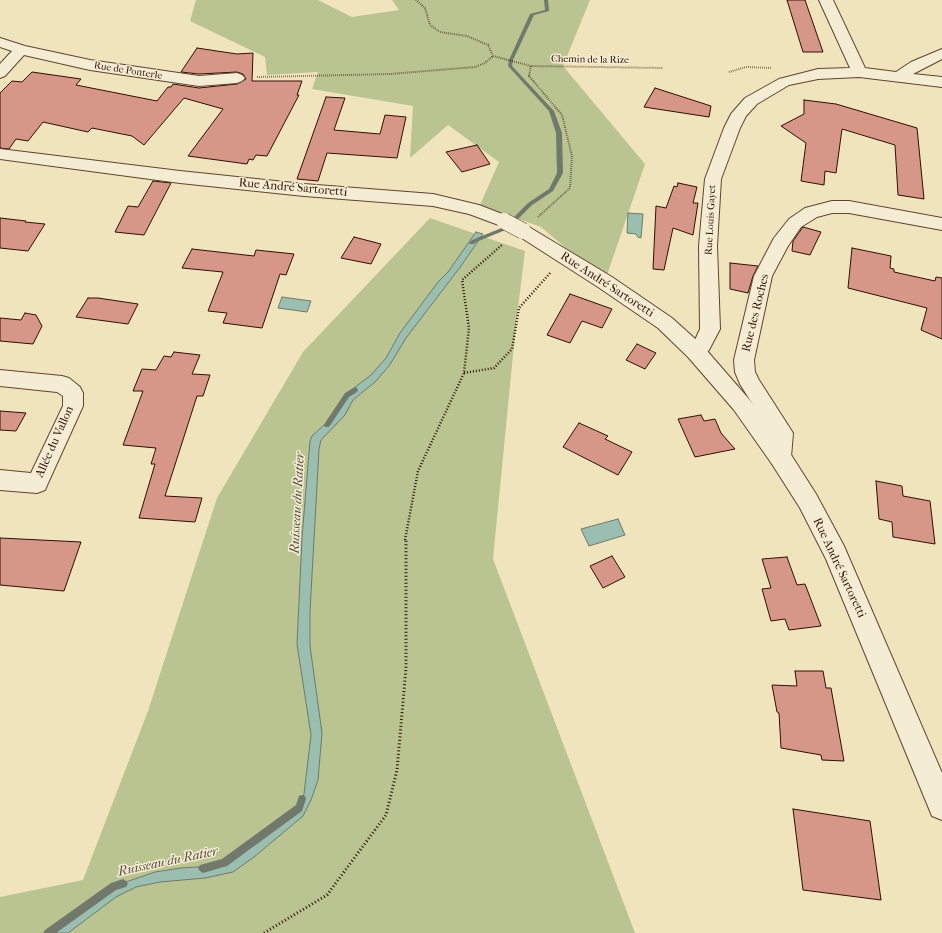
<!DOCTYPE html>
<meta charset="utf-8">
<style>
body{margin:0}
canvas{display:block;background:#f0e4bc}
</style>
<canvas width="942" height="933"></canvas>
<script>
const g = document.querySelector('canvas').getContext('2d');
g.lineJoin = 'round';
function fill(path, color) {
  g.fillStyle = color;
  g.fill(path, 'evenodd');
}
function shape(rows) {
  const path = new Path2D();
  for (const r of rows) {
    path.moveTo(r[0], r[1]);
    for (let i = 2; i < r.length; i += 2) path.lineTo(r[i], r[i + 1]);
  }
  return path;
}
function strokePath(path, color, width, dash) {
  g.strokeStyle = color;
  g.lineWidth = width;
  g.lineCap = dash ? 'butt' : 'round';
  g.setLineDash(dash || []);
  g.stroke(path);
}
function label(font, color, halo, rows, align = 'center') {
  g.font = font + ' "IM FELL French Canon",serif';
  g.lineWidth = 3;
  g.setLineDash([]);
  g.textBaseline = 'middle';
  g.strokeStyle = halo;
  g.fillStyle = color;
  for (const [text, x, y, turn = 0] of rows) {
    g.save();
    g.translate(x, y);
    g.rotate((+turn || 0) * Math.PI / 180);
    g.textAlign = isNaN(turn) ? turn : align;
    if (halo) g.strokeText(text, 0, 0);
    g.fillText(text, 0, 0);
    g.restore();
  }
}
fill(shape([
 [196,0,318,0,352,17,399,10,392,0,590,0,563,66,645,164,605,281,541,227,480,205,499,162,448,125,410,158,413,106,312,89,318,72,267,75,265,57,190,21],
 [430,218,525,251,516,324,493,559,635,933,0,933,0,897,83,880,148,711,217,498,303,352]
]), '#bac490');
const water = shape([
 [628,213,643,214,641,238,638,237,636,234,627,233,628,213],
 [476,232,483,234,461,266,406,338,389,366,375,382,353,400,345,415,321,440,319,449,310,611,310,646,322,733,318,780,311,800,303,816,254,857,233,872,205,878,160,882,136,887,116,897,68,933,51,933,114,886,155,872,181,868,214,866,231,860,256,844,299,808,304,794,311,735,297,644,302,538,310,441,312,436,337,413,350,391,371,375,386,358,400,333,438,282,448,272,476,232],
 [282,297,311,301,307,312,278,308,282,297],
 [618,519,625,535,589,546,581,529,618,519]
]);
fill(water, '#9abfb1');
strokePath(water, '#70796b', 1);
fill(shape([
 [544,0,548,0,549,11,534,15,513,60,512,66,554,111,562,133,563,173,553,191,532,205,508,229,476,242,474,244,470,244,469,243,472,240,504,227,528,203,549,189,557,173,556,133,549,111,508,66,509,60,530,14,545,10,544,0],
 [355,387,357,388,358,390,357,392,349,397,329,427,325,427,324,425,325,423,345,393,355,387],
 [302,795,305,796,306,799,302,811,227,866,203,873,200,871,198,868,200,865,222,859,296,805,299,796,302,795],
 [123,879,126,881,128,884,126,887,116,890,56,933,43,933,45,930,111,883,123,879]
]), '#70796b');
const building = shape([
 [787,0,805,0,823,52,803,52,787,0],
 [197,48,237,54,253,53,252,81,302,81,297,95,299,95,267,156,256,155,253,160,249,159,247,164,188,156,223,109,184,98,144,145,132,136,92,128,88,132,43,122,28,141,16,139,9,149,0,148,0,93,12,81,22,82,32,72,81,79,76,85,157,101,168,87,171,87,173,84,199,88,237,84,246,79,243,74,237,72,199,74,181,72,197,48],
 [655,88,711,106,709,117,644,107,655,88],
 [326,97,345,98,334,130,380,134,385,115,406,117,397,158,327,153,318,181,297,179,326,97],
 [804,100,836,104,917,128,924,199,898,195,895,145,842,129,836,173,825,171,824,185,801,181,806,143,781,126,804,114,804,100],
 [477,145,490,164,462,172,446,152,477,145],
 [153,181,171,183,144,235,115,232,128,206,138,207,153,181],
 [678,183,697,187,693,203,698,203,693,235,673,228,664,270,653,269,656,206,666,208,674,186,677,187,678,183],
 [0,218,26,221,25,222,45,224,28,251,0,248,0,218],
 [803,227,821,232,810,255,792,251,793,241,803,227],
 [354,237,381,244,371,264,341,258,354,237],
 [852,248,891,256,890,268,894,269,894,272,935,281,936,277,942,278,942,339,921,330,927,308,848,288,852,248],
 [192,249,254,256,256,250,294,254,286,275,280,274,262,328,223,323,227,313,208,311,223,272,182,268,192,249],
 [730,263,758,266,753,276,748,293,730,289,730,263],
 [570,294,612,309,602,328,582,321,570,343,547,335,570,294],
 [88,298,98,298,138,304,128,324,76,317,88,298],
 [25,313,36,315,42,326,33,344,0,341,0,318,21,320,25,313],
 [637,344,656,353,645,369,626,360,637,344],
 [174,352,200,355,192,374,210,375,203,396,197,396,165,496,202,498,195,522,139,518,155,464,151,464,156,448,123,445,143,391,133,391,142,369,156,370,164,356,171,357,174,352],
 [0,411,26,413,16,431,0,430,0,411],
 [701,415,704,421,715,419,721,433,735,449,695,457,678,419,701,415],
 [579,423,608,436,605,439,632,452,618,475,563,447,579,423],
 [876,481,902,486,903,496,930,501,935,544,893,537,892,522,879,519,876,481],
 [0,538,81,542,64,591,0,585,0,538],
 [612,556,625,577,603,588,590,566,612,556],
 [787,557,797,585,805,584,821,626,789,630,785,619,771,621,762,589,771,588,762,559,787,557],
 [795,671,823,671,826,688,831,688,844,761,822,760,821,755,781,748,779,713,777,712,772,685,797,686,795,671],
 [793,809,870,821,881,900,803,890,793,809]
]);
fill(building, '#d69788');
strokePath(building, '#300f02', 1);
const minor = shape([
 [819,0,833,0,865,68,896,72,911,62,942,49,942,59,913,74,942,77,942,87,859,77,818,79,789,85,757,104,746,116,740,128,721,179,717,246,720,329,709,350,702,357,695,359,688,357,685,351,688,345,695,340,700,329,699,246,705,179,724,128,731,114,745,98,779,79,818,69,850,68,819,0],
 [0,38,25,46,90,60,199,76,237,73,242,75,245,78,242,81,237,83,199,86,90,70,24,55,5,76,0,78,0,64,12,51,0,47,0,38],
 [832,201,849,201,942,218,942,230,849,213,832,213,817,217,801,227,788,246,772,276,754,360,755,372,759,380,793,433,791,457,788,464,780,466,772,464,769,457,771,434,740,384,735,372,734,360,754,276,774,238,789,219,805,208,832,201],
 [0,370,62,376,69,378,80,387,83,393,83,406,48,483,45,490,37,493,0,490,0,470,31,473,63,406,63,396,57,392,0,386,0,370]
]);
const tertiary = shape([
 [0,149,180,171,304,184,433,194,479,205,510,217,513,221,510,225,504,227,469,214,433,206,304,196,180,183,0,159,0,149],
 [523,225,529,227,612,277,672,318,702,345,748,398,788,450,816,494,844,546,942,773,942,820,932,816,826,559,800,508,772,464,734,410,688,357,658,328,598,287,517,235,514,231,517,227,523,225]
]);
strokePath(minor, '#604430', 2);
strokePath(tertiary, '#604430', 2);
strokePath(shape([
 [416,0,425,8,430,25,440,32,467,36,488,45,493,56],
 [493,56,531,66,663,68],
 [531,66,529,76,562,115,572,156,570,188,538,217],
 [729,72,746,67,772,68],
 [257,77,390,74,475,67,485,63,493,56]
]), '#300f02', 2, [0.5, 1.5]);
strokePath(shape([
 [464,373,494,368,512,349,519,308,551,272],
 [405,540,418,471,464,373,469,328,462,280,503,244]
]), '#300f02', 2.5, [1, 2]);
strokePath(shape([
 [264,933,327,895,386,815,397,770,406,668,406,539]
]), '#300f02', 3, [1, 2.5]);
fill(minor, '#f5edd3');
fill(tertiary, '#f5edd3');
const tertiaryBridge = shape([
 [504,221,523,231]
]);
strokePath(tertiaryBridge, '#604430', 17, []);
strokePath(tertiaryBridge, '#f5edd3', 16);
label('10px', '#300f02', '#f5edd3', [
 ["Chemin de la Rize",590,60,1],
 ["Rue de Ponterle",128,71,9],
 ["Rue Louis Gayet",711,220,-87]
]);
label('12px', '#300f02', '#f5edd3', [
 ["Rue André Sartoretti",293,188,5],
 ["Rue André Sartoretti",607,285,33],
 ["Rue des Roches",756,313,-76],
 ["Allée du Vallon",55,442,-66],
 ["Rue André Sartoretti",839,568,65]
]);
label('italic 13px', '#554d3f', '#f5edd3', [
 ["Ruisseau du Ratier",298,503,-87],
 ["Ruisseau du Ratier",168,862,-12]
]);
</script>
